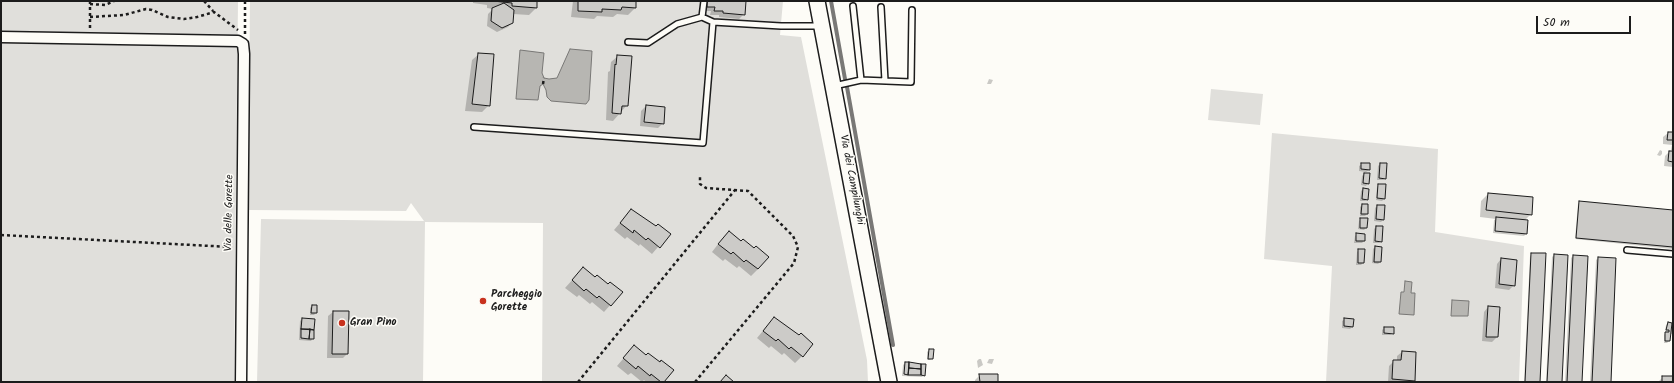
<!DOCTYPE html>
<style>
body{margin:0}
#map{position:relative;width:1674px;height:383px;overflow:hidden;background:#fdfcf7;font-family:Kalam,sans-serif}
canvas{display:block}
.frame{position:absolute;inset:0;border:2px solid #1c1c1c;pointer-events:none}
.scale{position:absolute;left:1536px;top:16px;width:95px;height:18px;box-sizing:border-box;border:2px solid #1c1c1c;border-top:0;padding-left:5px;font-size:12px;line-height:14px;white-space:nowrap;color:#1c1c1c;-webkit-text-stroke:3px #fdfcf7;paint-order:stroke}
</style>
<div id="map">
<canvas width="1674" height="383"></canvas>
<div class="frame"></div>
<div class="scale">50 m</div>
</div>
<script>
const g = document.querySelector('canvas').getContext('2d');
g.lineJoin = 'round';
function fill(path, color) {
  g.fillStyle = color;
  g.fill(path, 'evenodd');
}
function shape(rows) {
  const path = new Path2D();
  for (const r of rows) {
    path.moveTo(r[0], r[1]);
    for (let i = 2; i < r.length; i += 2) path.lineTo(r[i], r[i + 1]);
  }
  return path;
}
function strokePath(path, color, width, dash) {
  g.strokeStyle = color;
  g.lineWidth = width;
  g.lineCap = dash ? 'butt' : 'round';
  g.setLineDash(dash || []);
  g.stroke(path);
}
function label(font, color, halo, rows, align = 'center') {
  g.font = font + ' Kalam,sans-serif';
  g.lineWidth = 3;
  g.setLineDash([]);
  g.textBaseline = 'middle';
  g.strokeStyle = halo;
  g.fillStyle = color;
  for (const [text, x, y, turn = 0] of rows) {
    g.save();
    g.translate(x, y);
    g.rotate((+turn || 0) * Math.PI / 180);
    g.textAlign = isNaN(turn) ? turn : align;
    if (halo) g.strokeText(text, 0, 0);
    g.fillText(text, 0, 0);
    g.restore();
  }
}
fill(shape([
 [1,1,238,1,234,382,1,382],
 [250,1,783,1,780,35,801,37,867,360,868,382,542,382,543,223,425,222,423,382,257,382,261,219,424,221,411,203,406,211,248,210],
 [1211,89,1263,94,1260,125,1208,120],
 [1272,133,1438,149,1435,232,1524,246,1519,382,1326,382,1332,266,1264,259]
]), '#e0dfdb');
const water = shape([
 [570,49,592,51,589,100,586,104,551,101,547,97,546,90,543,84,540,86,538,100,516,99,520,50,544,53,542,73,544,78,549,79,557,78,570,49],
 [1405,281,1412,282,1411,293,1415,293,1414,315,1399,314,1401,292,1404,292,1405,281],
 [1452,300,1469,301,1468,316,1451,316,1452,300]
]);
fill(water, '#b7b6b2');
strokePath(water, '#797876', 1);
fill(shape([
 [473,1,536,1,536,8,529,15,513,14,512,22,508,27,497,32,487,26,488,14,493,9,487,8,487,5,473,3],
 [573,1,635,1,635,8,628,15,617,14,613,17,597,16,594,19,571,17],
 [704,1,745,1,744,14,739,19,719,17,719,15,710,15,711,11,703,11],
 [479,54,489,105,482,112,465,111,472,60],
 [618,56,627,105,613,121,606,120,608,72,610,71,611,62],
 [989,79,993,80,991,84,987,84],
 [646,106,663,123,658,128,640,126,641,111],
 [1668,133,1673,133,1673,150,1671,150,1672,145,1663,144,1663,137],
 [1660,150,1662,151,1662,154,1660,156,1657,155],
 [1669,152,1673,152,1673,167,1664,166,1665,156],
 [1362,164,1369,170,1366,172,1359,171,1359,166],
 [1380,164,1385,178,1383,180,1377,180,1378,166],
 [1364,174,1369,174,1368,183,1366,186,1361,185,1362,176],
 [1379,185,1384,199,1382,201,1376,200,1377,187],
 [1363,189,1368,189,1367,199,1365,201,1360,201,1361,191],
 [1488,194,1531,214,1525,220,1526,234,1524,236,1493,233,1494,220,1496,219,1480,217,1481,201],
 [1580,202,1673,211,1673,249,1575,239,1578,204],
 [1362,205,1367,214,1365,216,1360,216,1360,207],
 [1377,206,1383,220,1381,222,1374,221,1375,208],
 [631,210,669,234,652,254,640,244,639,246,627,237,625,239,614,230],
 [1361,219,1366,228,1364,230,1358,229,1359,221],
 [1376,227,1381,241,1379,243,1373,243,1374,229],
 [1357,234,1364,241,1362,243,1354,243,1355,236],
 [722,239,758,269,751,276,739,266,737,268,725,259,723,261,712,252],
 [1375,247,1380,262,1378,264,1372,263,1373,249],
 [1359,250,1364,250,1363,263,1361,265,1356,265,1357,252],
 [1532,254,1539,382,1524,382,1530,256],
 [1554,255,1561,382,1546,382,1552,257],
 [1573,256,1581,382,1565,382,1571,258],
 [1598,258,1610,382,1590,382,1596,260],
 [1501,259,1514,285,1509,290,1495,288,1497,264],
 [583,268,595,278,621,293,604,312,592,302,590,304,579,295,577,297,565,288],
 [312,306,316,306,316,313,314,315,310,315,310,308],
 [1488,307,1499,308,1497,337,1492,342,1482,341,1484,312],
 [333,312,348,312,347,354,343,358,327,358,328,316],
 [302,319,313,338,311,341,299,340,300,321],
 [1345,319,1352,327,1350,329,1342,328,1342,321],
 [1668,323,1673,324,1673,334,1670,334,1669,341,1667,343,1664,343,1664,335,1666,332,1665,332,1666,325],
 [767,326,802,356,795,363,784,353,782,355,771,346,769,348,757,338],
 [1384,328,1393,333,1390,335,1382,335,1382,330],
 [929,350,932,358,930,360,927,360,927,352],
 [1402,352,1415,353,1414,380,1412,382,1388,382,1389,366,1394,361,1397,361,1397,356],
 [628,353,663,382,646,382,644,380,642,382,631,373,628,375,617,366],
 [979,359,981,359,983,365,978,368,977,361],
 [989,359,994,359,992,364,987,363],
 [905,363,925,365,924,375,922,377,902,376,903,365],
 [980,375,997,382,975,382,975,380],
 [1663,377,1673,377,1673,382,1658,382]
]), '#0003');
strokePath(shape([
 [831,1,845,79],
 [847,87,893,345]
]), '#797876', 4);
const building = shape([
 [493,1,537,1,537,8,512,6,512,3,493,1],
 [578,1,636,1,636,8,622,7,621,10,602,9,602,12,578,11,578,1],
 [707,1,746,1,745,15,723,13,723,11,714,11,715,7,707,7,707,1],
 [504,3,514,10,513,23,502,28,491,21,492,8,504,3],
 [478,53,494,54,490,106,472,104,478,53],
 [617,55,632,56,628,106,622,106,621,114,612,113,615,64,616,65,617,55],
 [646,105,665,107,664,124,644,122,646,105],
 [1668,132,1673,132,1673,140,1667,140,1668,132],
 [1669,151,1673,151,1673,162,1668,161,1669,151],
 [1361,163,1370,163,1370,170,1361,169,1361,163],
 [1380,163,1387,163,1386,179,1379,178,1380,163],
 [1364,173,1370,173,1369,184,1363,183,1364,173],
 [1378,184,1386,184,1385,199,1377,198,1378,184],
 [1363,188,1369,189,1368,200,1362,199,1363,188],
 [1488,193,1533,197,1532,215,1486,210,1488,193],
 [1579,201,1673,210,1673,247,1576,238,1579,201],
 [1362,204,1368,204,1368,214,1361,214,1362,204],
 [1377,205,1385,205,1384,220,1376,219,1377,205],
 [631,209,656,226,658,224,671,234,660,248,648,238,646,240,634,230,633,233,620,223,631,209],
 [1496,217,1528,220,1527,234,1495,231,1496,217],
 [1360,218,1368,218,1367,228,1360,228,1360,218],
 [1376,226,1383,226,1382,242,1375,241,1376,226],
 [729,231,741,241,743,239,754,248,756,246,769,257,758,269,746,260,744,262,733,252,731,254,718,244,729,231],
 [1356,233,1365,234,1365,241,1356,241,1356,233],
 [1375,246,1382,247,1381,262,1374,262,1375,246],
 [1358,249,1365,249,1364,263,1358,263,1358,249],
 [1531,253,1546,253,1540,382,1525,382,1531,253],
 [1554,254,1568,255,1562,382,1547,382,1554,254],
 [1573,255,1588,256,1582,382,1567,382,1573,255],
 [1598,257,1616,258,1611,382,1592,382,1598,257],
 [1501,258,1517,260,1515,286,1499,284,1501,258],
 [583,267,595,277,597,275,608,284,610,282,623,292,611,306,599,296,597,298,586,289,584,291,572,280,583,267],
 [312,305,317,305,317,313,311,313,312,305],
 [1488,306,1500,307,1498,337,1486,337,1488,306],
 [333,311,349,311,348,354,332,354,333,311],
 [774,317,799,335,801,333,813,344,803,357,791,347,789,349,778,339,776,341,763,331,774,317],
 [302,318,315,319,314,330,301,329,302,318],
 [1344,318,1354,319,1353,327,1344,326,1344,318],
 [1668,322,1672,323,1670,341,1665,341,1665,332,1669,332,1669,330,1666,330,1668,322],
 [1384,327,1394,327,1394,334,1384,333,1384,327],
 [301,329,310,329,309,339,301,338,301,329],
 [310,329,314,330,314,339,309,339,310,329],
 [634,345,646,355,648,353,660,362,661,360,674,370,664,382,661,382,651,374,650,376,638,366,636,369,623,358,634,345],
 [929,349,934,349,933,359,928,359,929,349],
 [1402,351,1416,352,1415,381,1392,379,1393,360,1401,360,1402,351],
 [905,362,909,362,908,375,904,374,905,362],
 [909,362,921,364,921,369,909,368,909,362],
 [921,364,926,364,925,376,921,375,921,364],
 [909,368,921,369,921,375,908,375,909,368],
 [979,374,998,374,998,382,980,382,979,374],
 [726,375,734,382,720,382,726,375],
 [1662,376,1673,376,1673,382,1662,382,1662,376]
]);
fill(building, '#cccbc8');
strokePath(building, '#1c1c1c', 1);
const lane = shape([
 [704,1,702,17,713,22,781,26,820,26],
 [853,6,861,80],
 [881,7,885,81],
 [628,42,648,43,677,24,702,17],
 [834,86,861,80,911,82,912,10],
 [474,127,703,143,713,22],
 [1627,250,1673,254]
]);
const street = shape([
 [1,37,238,41,243,44,244,54,241,382]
]);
const secondary = shape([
 [817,1,889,382]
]);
strokePath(lane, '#1c1c1c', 8);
strokePath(street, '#1c1c1c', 13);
strokePath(secondary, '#1c1c1c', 18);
strokePath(shape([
 [90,1,90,28],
 [204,1,213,11],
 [90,4,105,5,114,1],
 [90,17,124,15,146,9,152,10,168,17,184,19,197,17,214,12,238,30],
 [245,34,245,1],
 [543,84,544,78],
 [1,235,231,247],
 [578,382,735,190],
 [695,382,794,263,798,247,793,236,748,191,706,188,700,184,700,177]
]), '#1c1c1c', 2.5, [3, 3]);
strokePath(lane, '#fdfcf7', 5);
strokePath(street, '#fdfcf7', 10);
strokePath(secondary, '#fdfcf7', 15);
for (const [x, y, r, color] of [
 [483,301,4,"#c8321e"],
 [342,323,4,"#c8321e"]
]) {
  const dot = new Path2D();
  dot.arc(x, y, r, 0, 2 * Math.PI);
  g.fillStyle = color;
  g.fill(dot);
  strokePath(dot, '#fdfcf7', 1.5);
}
label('11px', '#1c1c1c', '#fdfcf7', [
 ["Via dei Campilunghi",851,180,79],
 ["Via delle Gorette",230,213,-89]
]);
label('bold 11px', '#1c1c1c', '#fdfcf7', [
 ["Parcheggio",491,295],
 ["Gorette",491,308],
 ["Gran Pino",350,323]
], 'left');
</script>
